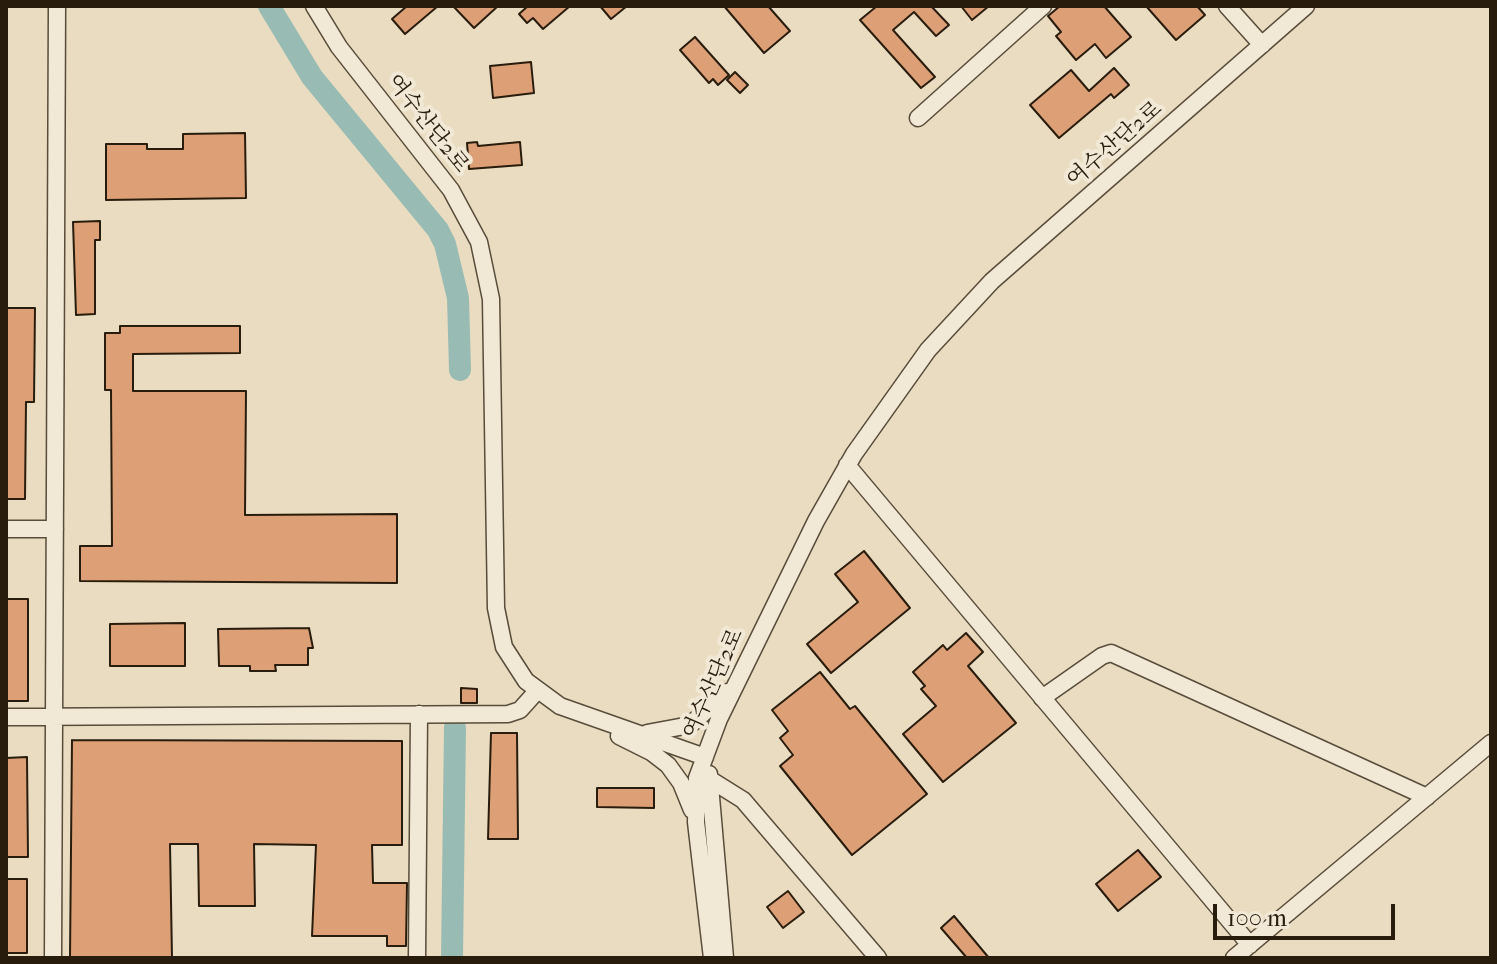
<!DOCTYPE html>
<meta charset="utf-8">
<style>
body{margin:0}
#map{position:relative;width:1497px;height:964px;overflow:hidden;background:#eadcc0;font-family:"IM FELL French Canon",serif}
canvas{display:block}
.frame{position:absolute;inset:0;border:8px solid #281c0d;pointer-events:none}
.scale{position:absolute;left:1213px;top:904px;width:182px;height:36px;box-sizing:border-box;border:4px solid #281c0d;border-top:0;padding-left:10px;font-size:24px;line-height:28px;white-space:nowrap;color:#281c0d;-webkit-text-stroke:6px #f1e8d6;paint-order:stroke}
</style>
<div id="map">
<canvas width="1497" height="964"></canvas>
<div class="frame"></div>
<div class="scale">100 m</div>
</div>
<script>
const g = document.querySelector('canvas').getContext('2d');
g.lineJoin = 'round';
function shape(rows) {
  const path = new Path2D();
  for (const r of rows) {
    path.moveTo(r[0], r[1]);
    for (let i = 2; i < r.length; i += 2) path.lineTo(r[i], r[i + 1]);
  }
  return path;
}
function strokePath(path, color, width, dash) {
  g.strokeStyle = color;
  g.lineWidth = width;
  g.lineCap = dash ? 'butt' : 'round';
  g.setLineDash(dash || []);
  g.stroke(path);
}
function fill(path, color) {
  g.fillStyle = color;
  g.fill(path, 'evenodd');
}
function label(font, color, halo, rows, align = 'center') {
  g.font = font + ' "IM FELL French Canon","Noto Serif KR",serif';
  g.lineWidth = 8;
  g.setLineDash([]);
  g.textBaseline = 'middle';
  g.strokeStyle = halo;
  g.fillStyle = color;
  for (const [text, x, y, turn = 0] of rows) {
    g.save();
    g.translate(x, y);
    g.rotate((+turn || 0) * Math.PI / 180);
    g.textAlign = isNaN(turn) ? turn : align;
    if (halo) g.strokeText(text, 0, 0);
    g.fillText(text, 0, 0);
    g.restore();
  }
}
strokePath(shape([
 [269,6,312,77,438,230,445,244,458,298,460,370],
 [452,958,455,728]
]), '#98bcb3', 22);
const building = shape([
 [407,6,438,6,405,34,392,19,407,6],
 [453,6,498,6,474,28,453,6],
 [528,6,570,6,543,29,533,18,527,23,519,14,528,6],
 [600,6,627,6,611,19,600,6],
 [724,6,768,6,790,31,764,53,724,6],
 [877,6,931,6,949,25,936,36,914,12,893,30,935,77,921,88,860,20,877,6],
 [961,6,989,6,972,20,961,6],
 [1060,6,1104,6,1131,37,1106,58,1095,44,1076,60,1056,36,1061,32,1048,16,1060,6],
 [1146,6,1197,6,1205,15,1176,40,1146,6],
 [695,37,729,75,718,85,713,79,709,83,680,50,695,37],
 [531,62,534,93,493,98,490,66,531,62],
 [1114,68,1129,85,1114,98,1111,94,1059,138,1030,105,1071,70,1089,91,1114,68],
 [735,72,748,85,740,93,727,80,735,72],
 [245,133,246,198,106,200,106,144,147,144,147,149,183,149,183,134,245,133],
 [477,142,478,146,520,142,522,165,469,169,467,143,477,142],
 [100,221,100,240,95,240,95,314,76,315,73,222,100,221],
 [6,308,35,308,34,402,26,402,25,499,6,499,6,308],
 [120,326,240,326,240,353,133,354,133,391,246,391,245,515,397,514,397,583,80,581,80,546,112,546,111,390,105,390,105,333,120,333,120,326],
 [864,551,910,608,831,673,807,644,858,602,835,574,864,551],
 [6,599,28,599,28,701,6,701,6,599],
 [185,623,185,666,110,666,110,624,185,623],
 [309,628,313,648,308,648,308,665,275,665,276,671,250,671,250,666,219,666,218,629,309,628],
 [966,633,983,652,968,666,1016,723,943,782,903,734,936,706,921,689,925,686,913,672,943,645,947,650,966,633],
 [820,672,850,709,855,706,927,794,852,855,780,766,793,755,780,738,788,731,772,710,820,672],
 [461,688,477,689,477,703,461,703,461,688],
 [491,733,517,733,518,839,488,839,491,733],
 [72,740,402,741,402,845,372,845,373,883,407,883,406,946,387,946,387,936,312,936,316,845,254,844,255,906,199,906,198,844,170,844,172,958,70,958,72,740],
 [27,757,28,857,6,857,6,758,27,757],
 [597,788,654,788,654,808,597,807,597,788],
 [1138,850,1161,877,1118,911,1096,884,1138,850],
 [6,879,27,879,27,953,6,953,6,879],
 [788,891,804,912,783,928,767,907,788,891],
 [954,916,989,958,967,958,941,928,954,916]
]);
fill(building, '#dda076');
strokePath(building, '#281c0d', 2);
const minor = shape([
 [314,6,339,47,451,190,479,242,491,299,496,608,504,647,526,681,560,706,705,757],
 [1227,6,1262,45],
 [918,118,1043,6],
 [847,465,1250,945],
 [6,529,55,529],
 [1042,698,1102,656,1111,653,1427,797],
 [6,717,508,714,520,710,537,691],
 [647,733,690,725,727,692],
 [619,736,651,752,668,765,681,783,692,810],
 [709,774,725,958],
 [711,780,743,800,878,958],
 [53,958,57,6],
 [417,958,419,714],
 [712,958,696,822,697,778,719,719,816,521,854,454,928,350,992,281,1306,6],
 [1234,958,1491,743]
]);
strokePath(minor, '#584c3a', 19);
strokePath(minor, '#f1e8d6', 16);
label('22px', '#281c0d', '#f1e8d6', [
 ["여수산단2로",427,124,52],
 ["여수산단2로",1115,145,-41],
 ["여수산단2로",714,684,-66]
]);
</script>
